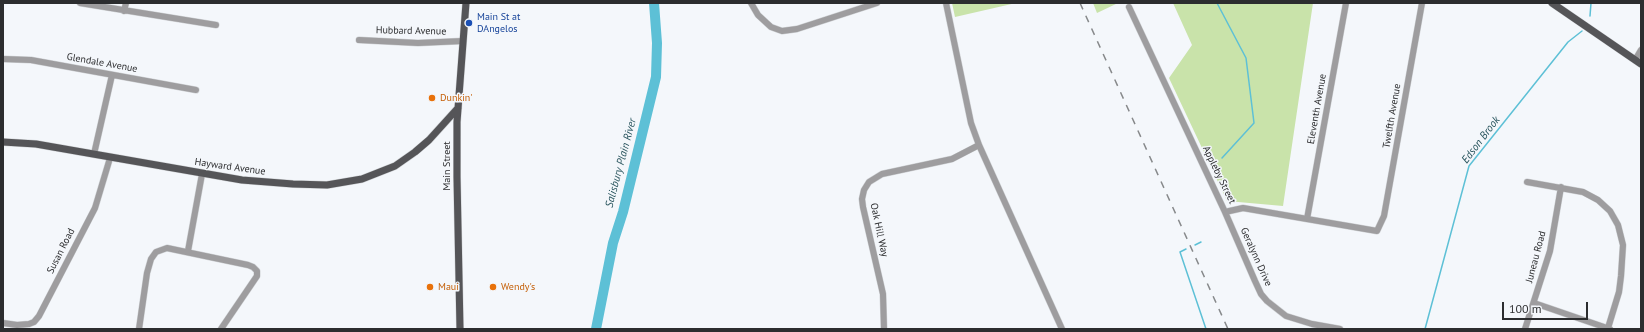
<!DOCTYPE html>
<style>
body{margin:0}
#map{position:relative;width:1644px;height:332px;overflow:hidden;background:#f4f7fb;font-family:"PT Sans",sans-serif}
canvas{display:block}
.frame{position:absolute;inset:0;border:4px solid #2c2d2f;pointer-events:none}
.scale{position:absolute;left:1502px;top:302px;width:86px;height:18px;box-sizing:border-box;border:2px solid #2c2d2f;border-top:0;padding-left:5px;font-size:12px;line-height:14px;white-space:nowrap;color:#2c2d2f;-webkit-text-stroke:3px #f4f7fb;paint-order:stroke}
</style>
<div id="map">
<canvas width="1644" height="332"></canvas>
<div class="frame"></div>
<div class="scale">100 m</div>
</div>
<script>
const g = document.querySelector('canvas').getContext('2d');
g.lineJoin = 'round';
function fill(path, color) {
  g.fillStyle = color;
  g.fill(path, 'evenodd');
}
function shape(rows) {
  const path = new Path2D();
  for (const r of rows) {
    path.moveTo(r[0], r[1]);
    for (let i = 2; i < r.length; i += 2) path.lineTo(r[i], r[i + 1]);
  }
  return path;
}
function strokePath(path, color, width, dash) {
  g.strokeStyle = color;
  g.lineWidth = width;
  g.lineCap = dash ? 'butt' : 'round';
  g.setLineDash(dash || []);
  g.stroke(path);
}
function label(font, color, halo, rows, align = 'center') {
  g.font = font + ' "PT Sans",sans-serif';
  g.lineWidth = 3;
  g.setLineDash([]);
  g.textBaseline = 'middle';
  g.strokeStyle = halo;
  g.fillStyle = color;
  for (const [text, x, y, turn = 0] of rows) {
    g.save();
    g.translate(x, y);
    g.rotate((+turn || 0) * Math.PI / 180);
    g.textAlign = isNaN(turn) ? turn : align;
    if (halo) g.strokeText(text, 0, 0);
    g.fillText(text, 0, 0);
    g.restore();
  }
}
fill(shape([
 [952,3,1016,3,955,17],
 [1093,3,1118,3,1097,13],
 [1173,3,1313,3,1283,206,1227,201,1169,78,1192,45]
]), '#c9e3aa');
strokePath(shape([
 [1217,3,1246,58,1254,123,1222,158],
 [1590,16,1591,3],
 [1195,245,1201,242],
 [1186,249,1180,252,1206,329],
 [1425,329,1469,166,1568,42,1582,31]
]), '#5dc0d6', 1.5);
strokePath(shape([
 [596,329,613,243,623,212,656,77,657,43,654,3]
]), '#5dc0d6', 10);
const minor = shape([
 [80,3,216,25],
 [751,3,758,15,771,27,782,31,797,29,877,3],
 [946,3,971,123,979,145,1062,329],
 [1129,7,1225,212,1243,208,1377,231,1384,216,1422,3],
 [124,11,126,3],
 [359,40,418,43,463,41],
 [3,59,31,60,196,90],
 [1635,60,1641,50],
 [94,154,112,75],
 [1527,182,1583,192,1598,200,1610,211,1618,225,1623,245,1621,276,1619,292,1608,328],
 [1225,212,1255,281,1261,294,1267,301,1286,316,1312,324,1340,329],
 [1307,219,1346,3],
 [188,251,202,174],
 [1534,303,1610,329],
 [3,323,17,325,29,324,34,322,39,316,95,208,110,158],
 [139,329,147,273,151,259,156,252,167,248,248,265,253,267,257,271,257,276,221,329],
 [884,329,883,294,863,207,862,199,864,190,869,182,882,174,952,159,979,145],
 [1525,329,1550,251,1561,187]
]);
const major = shape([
 [1552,3,1641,64],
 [3,142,36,144,242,180,293,184,327,185,362,179,395,166,415,152,429,140,458,108],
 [460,329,457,177,457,122,466,3]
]);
strokePath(minor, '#d0d3d6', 7);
strokePath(major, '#d0d3d6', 8);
strokePath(minor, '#9e9d9f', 6);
strokePath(major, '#555558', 7);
strokePath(shape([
 [1080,3,1228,329]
]), '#87898b', 1.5, [7, 7]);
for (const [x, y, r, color] of [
 [469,23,4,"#1a4fb4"],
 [432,98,4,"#e8710a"],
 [430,287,4,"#e8710a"],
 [493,287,4,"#e8710a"]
]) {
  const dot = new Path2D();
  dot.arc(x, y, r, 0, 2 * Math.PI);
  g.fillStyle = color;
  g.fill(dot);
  strokePath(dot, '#f4f7fb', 1.5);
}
label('10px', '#164399', '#f4f7fb', [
 ["Main St at",477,17],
 ["DAngelos",477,29]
], 'left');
label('10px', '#2c2d2f', '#f4f7fb', [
 ["Hubbard Avenue",411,31,1],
 ["Glendale Avenue",102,63,10],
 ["Eleventh Avenue",1317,109,-80],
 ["Twelfth Avenue",1392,116,-80],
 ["Main Street",447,166,-90],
 ["Hayward Avenue",230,167,8],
 ["Appleby Street",1219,175,64],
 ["Oak Hill Way",879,230,78],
 ["Susan Road",61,251,-63],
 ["Geralynn Drive",1256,257,66],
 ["Juneau Road",1536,257,-75]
]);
label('10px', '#c56008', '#f4f7fb', [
 ["Dunkin'",440,98],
 ["Maui",438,287],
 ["Wendy's",501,287]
], 'left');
label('italic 11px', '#28545d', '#f4f7fb', [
 ["Edson Brook",1481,140,-53],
 ["Salisbury Plain River",621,163,-75]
]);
</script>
